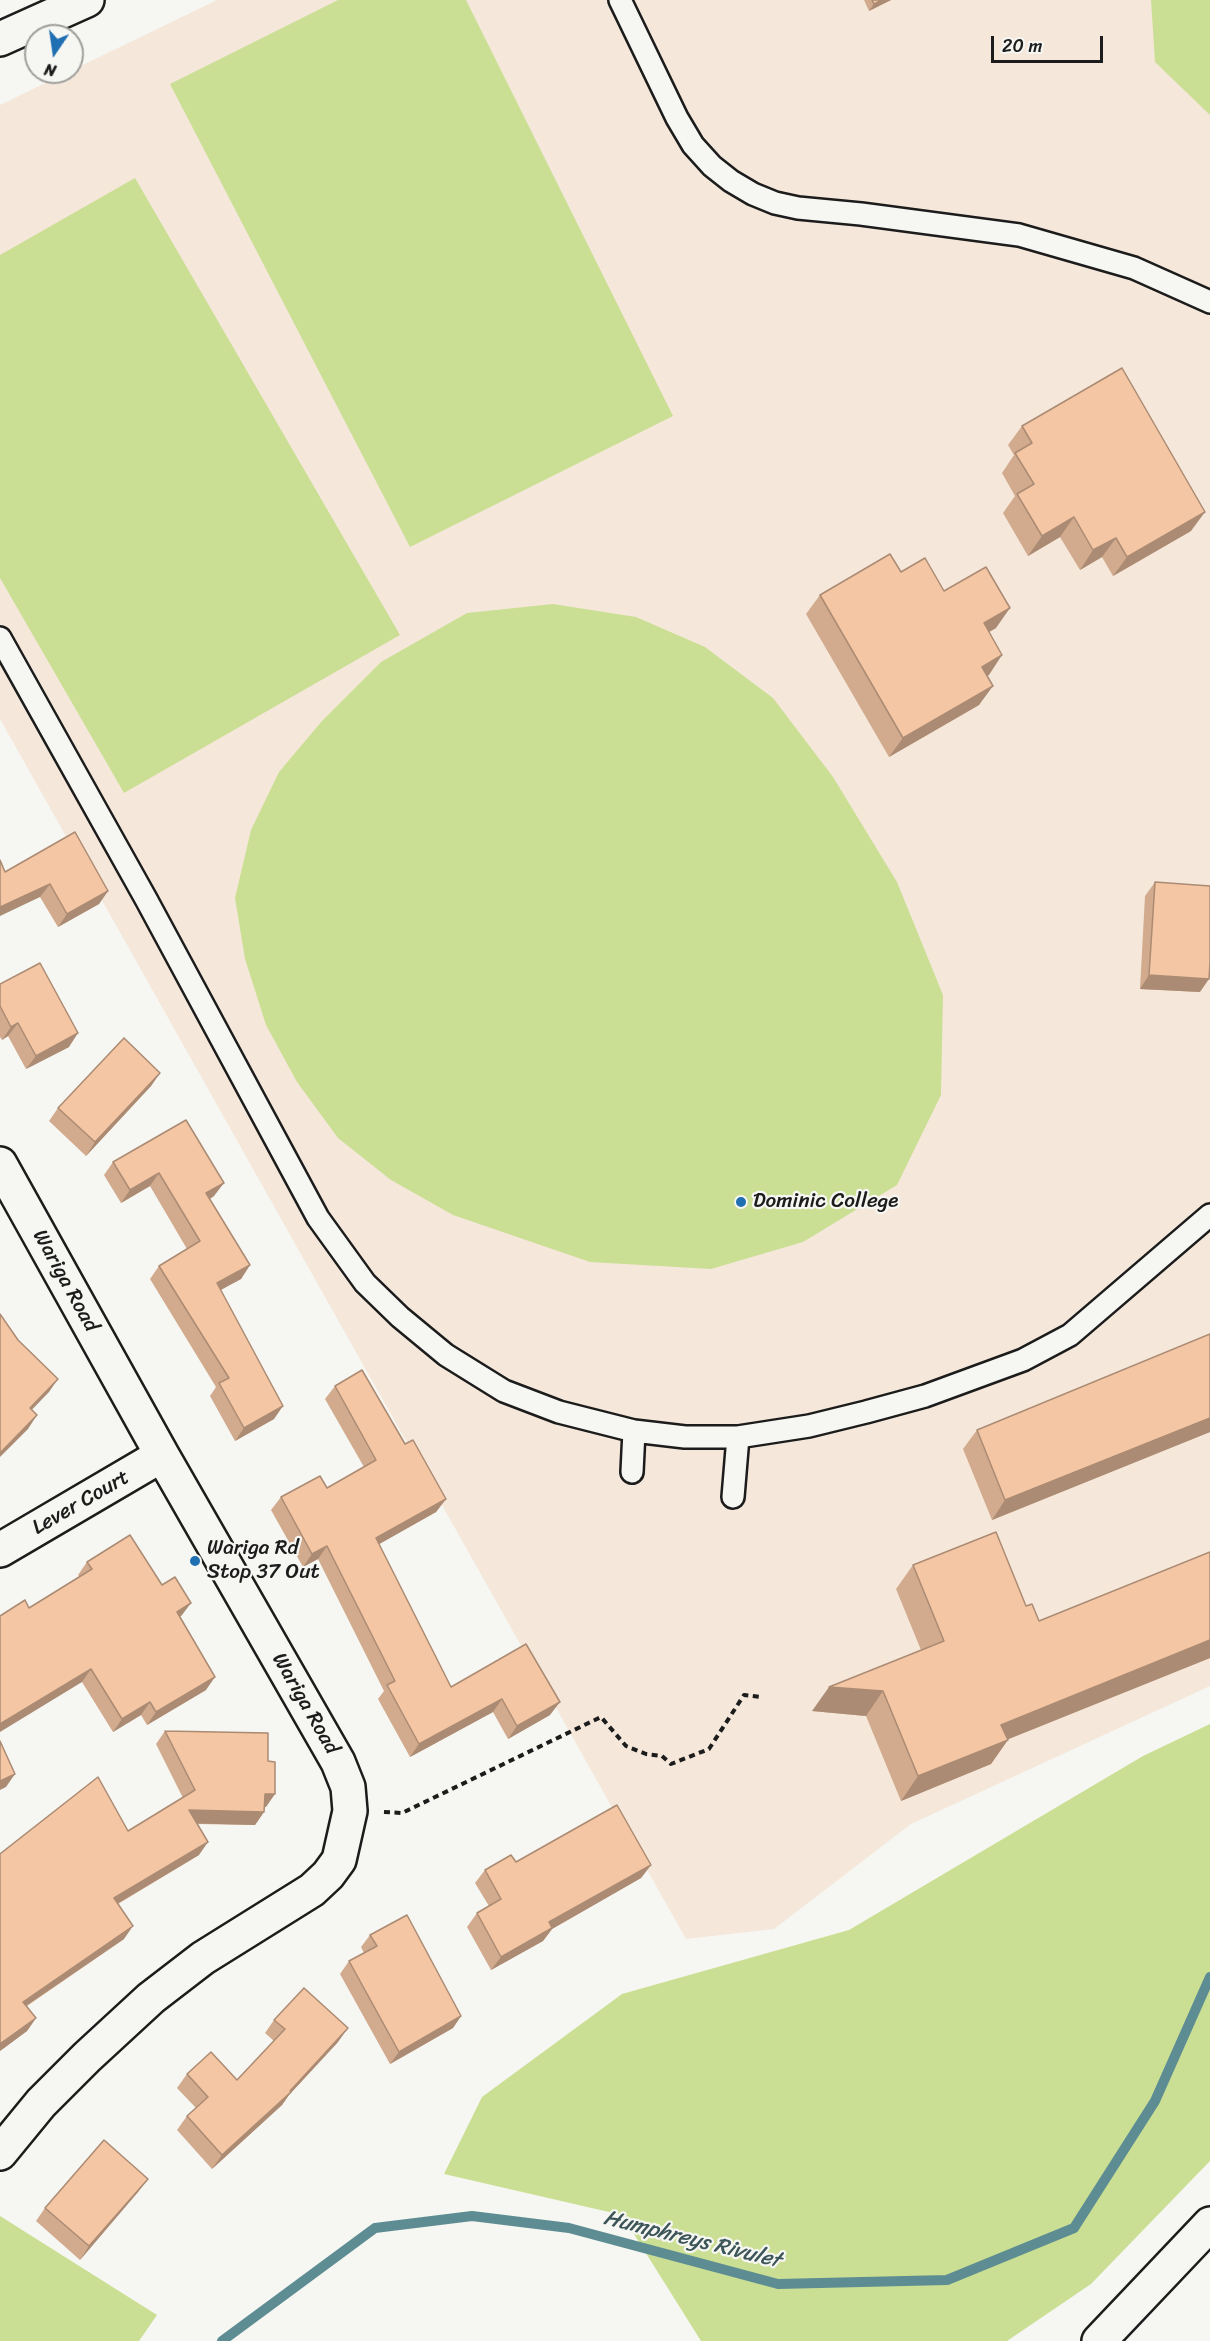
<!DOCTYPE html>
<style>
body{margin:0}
#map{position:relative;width:1210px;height:2341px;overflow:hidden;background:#f6f6f2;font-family:Sriracha,sans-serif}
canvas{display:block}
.north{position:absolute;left:24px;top:24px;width:60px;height:60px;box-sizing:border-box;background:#f6f6f2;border:2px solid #9f9f9c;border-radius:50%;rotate:193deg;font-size:16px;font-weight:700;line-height:24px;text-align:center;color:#1c1c1c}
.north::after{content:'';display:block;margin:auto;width:21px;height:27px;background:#1f6fb2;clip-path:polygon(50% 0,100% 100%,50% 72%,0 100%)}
.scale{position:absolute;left:991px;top:36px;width:112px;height:27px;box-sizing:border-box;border:3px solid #1c1c1c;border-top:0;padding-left:8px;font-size:18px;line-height:21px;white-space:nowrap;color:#1c1c1c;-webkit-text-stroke:4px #f6f6f2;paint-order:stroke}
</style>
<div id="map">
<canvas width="1210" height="2341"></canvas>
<div class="north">N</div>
<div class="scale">20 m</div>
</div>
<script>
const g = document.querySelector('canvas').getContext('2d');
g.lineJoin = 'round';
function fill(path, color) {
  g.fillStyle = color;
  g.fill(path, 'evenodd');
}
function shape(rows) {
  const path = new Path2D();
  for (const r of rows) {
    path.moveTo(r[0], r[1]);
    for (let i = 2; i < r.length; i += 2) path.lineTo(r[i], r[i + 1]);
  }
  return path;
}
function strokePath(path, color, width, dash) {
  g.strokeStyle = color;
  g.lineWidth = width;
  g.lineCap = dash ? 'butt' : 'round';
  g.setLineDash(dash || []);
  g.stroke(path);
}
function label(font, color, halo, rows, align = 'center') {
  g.font = font + ' Sriracha,sans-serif';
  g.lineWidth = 4.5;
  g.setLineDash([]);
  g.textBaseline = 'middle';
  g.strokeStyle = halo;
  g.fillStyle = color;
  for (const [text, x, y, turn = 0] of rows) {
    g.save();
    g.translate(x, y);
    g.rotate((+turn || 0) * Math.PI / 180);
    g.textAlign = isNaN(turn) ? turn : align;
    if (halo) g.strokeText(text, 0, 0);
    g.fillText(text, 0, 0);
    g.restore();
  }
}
fill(shape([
 [217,0,1210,0,1210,1686,911,1824,774,1929,686,1939,0,719,0,105]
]), '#f5e8db');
fill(shape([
 [338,0,466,0,673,416,410,547,170,84],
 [1151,0,1210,0,1210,115,1155,62],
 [135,178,400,635,124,793,0,578,0,255],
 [553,604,636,617,705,647,773,698,833,777,897,882,943,995,941,1095,897,1185,803,1242,711,1269,590,1262,453,1215,391,1180,338,1138,297,1082,266,1025,245,959,235,898,251,830,279,772,322,721,381,662,467,613],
 [1210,1724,1210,2161,1091,2284,1007,2341,701,2341,622,2215,444,2174,482,2097,622,1994,849,1930,1143,1756],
 [0,2216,157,2315,139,2341,0,2341]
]), '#cbdf94');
strokePath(shape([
 [222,2341,375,2228,472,2216,569,2228,778,2284,947,2280,1074,2228,1155,2101,1210,1977]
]), '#5d8d93', 10);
const lane = shape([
 [620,0,677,118,693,145,712,166,731,181,753,194,775,203,798,208,861,214,1019,235,1134,268,1210,302],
 [0,638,146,899,318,1218,365,1283,400,1317,446,1355,504,1391,559,1412,634,1431,685,1437,738,1437,809,1426,866,1412,925,1396,1023,1360,1070,1335,1210,1215],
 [632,1472,634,1431],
 [733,1497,738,1437]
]);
const street = shape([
 [0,39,87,0],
 [0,1164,162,1455,338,1762,348,1787,350,1811,339,1860,328,1875,312,1890,203,1958,151,1998,87,2057,41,2103,0,2153],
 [0,1550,162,1455],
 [1099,2341,1210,2224]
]);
strokePath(lane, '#1c1c1c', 26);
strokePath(street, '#1c1c1c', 38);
strokePath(shape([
 [384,1812,402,1813,601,1717,626,1746,646,1754,662,1756,671,1764,709,1749,744,1695,761,1697]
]), '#1c1c1c', 4, [6, 4.5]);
strokePath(lane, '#f6f6f2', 21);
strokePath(street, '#f6f6f2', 33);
fill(shape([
 [864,0,891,0,869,11],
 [1022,426,1191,531,1113,576,1102,557,1080,570,1060,537,1028,556,1003,513,1015,496,1002,473,1014,455,1008,445],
 [901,572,944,591,996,628,989,632,989,675,987,675,979,705,889,757,806,614,820,595],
 [5,872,108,891,99,904,58,927,40,897],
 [1155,882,1200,992,1140,989,1145,896],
 [0,984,69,1047,26,1069,8,1036,2,1040,0,1037],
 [160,1073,151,1086,86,1156,49,1121,58,1108],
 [186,1120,214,1196,210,1199,250,1265,241,1279,221,1289,274,1419,235,1441,210,1396,216,1387,150,1279,159,1266,187,1249,150,1186,121,1203,104,1175,113,1162],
 [1210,1334,1210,1432,992,1520,963,1449,977,1430],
 [335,1386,405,1444,446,1499,436,1512,379,1544,451,1687,526,1644,550,1715,508,1739,493,1712,410,1757,378,1699,384,1691,318,1559,303,1567,271,1510,281,1497,327,1488,364,1467,325,1399],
 [1210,1552,1210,1658,1008,1739,991,1764,901,1801,866,1716,812,1711,921,1650,896,1589,913,1565,1026,1606,1039,1621],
 [87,1562,162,1585,182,1615,180,1617,206,1690,147,1725,141,1715,113,1732,82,1682,29,1608,80,1577,78,1575],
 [165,1731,266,1807,264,1807,264,1812,255,1825,197,1824,199,1855,118,1904,124,1939,27,2006,36,2018,27,2031,0,2051,128,1831,183,1798,156,1744],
 [516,1862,651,1865,641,1878,552,1929,543,1941,491,1970,467,1927,477,1913,489,1906,475,1883,485,1870],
 [370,1935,461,2016,453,2028,390,2064,340,1974,349,1961,364,1953,361,1947],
 [274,2020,338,2042,289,2095,282,2105,212,2169,177,2130,187,2116,196,2108,177,2088,187,2074,237,2080,274,2041,265,2033],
 [148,2179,138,2192,80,2260,36,2221,45,2208]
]), '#d2aa8d');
fill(shape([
 [882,0,891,0,869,11,874,4],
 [1205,512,1191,531,1113,576,1127,557],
 [1074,517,1060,537,1028,556,1042,536],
 [1116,538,1102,557,1080,570,1093,550],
 [1010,608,996,628,970,643,984,623],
 [1002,655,989,675,968,687,982,667],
 [993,686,979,705,889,757,903,738],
 [50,884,40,897,0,916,0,907],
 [108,891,99,904,58,927,67,914],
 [1149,975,1209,979,1200,992,1140,989],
 [18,1023,8,1036,2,1040,11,1027],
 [78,1033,69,1047,26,1069,36,1056],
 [160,1073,151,1086,86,1156,95,1142],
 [159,1173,150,1186,121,1203,130,1190],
 [224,1183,214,1196,197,1207,206,1193],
 [250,1265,241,1279,208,1297,217,1283],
 [58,1379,49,1392,21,1421,30,1408],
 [283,1406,274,1419,235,1441,244,1428],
 [37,1415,28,1429,0,1457,0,1453],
 [1210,1418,1210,1432,992,1520,1005,1500],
 [446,1499,436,1512,367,1551,376,1538],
 [327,1546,318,1559,303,1567,312,1554],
 [191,1603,182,1615,168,1624,177,1612],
 [1210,1640,1210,1658,984,1749,1001,1725],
 [91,1669,82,1682,0,1732,0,1724],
 [215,1677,206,1690,147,1725,156,1712],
 [829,1687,883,1691,866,1716,812,1711],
 [502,1699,493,1712,410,1757,419,1744],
 [150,1702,141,1715,113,1732,122,1719],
 [560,1702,550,1715,508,1739,517,1726],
 [1008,1740,991,1764,901,1801,918,1776],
 [15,1774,6,1787,0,1790,0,1781],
 [265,1794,275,1794,266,1807,256,1807],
 [189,1810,264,1812,255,1825,180,1823],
 [208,1842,199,1855,105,1911,114,1898],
 [651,1865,641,1878,552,1929,543,1941,491,1970,501,1957,549,1922],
 [133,1926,124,1939,14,2014,23,2002],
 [461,2016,453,2028,390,2064,399,2052],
 [36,2018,27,2031,0,2051,0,2044],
 [348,2028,338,2042,289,2095,282,2105,212,2169,222,2155,290,2091],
 [148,2179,138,2192,80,2260,89,2246]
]), '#ab8b73');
const building = shape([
 [872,0,882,0,874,4,872,0],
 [1122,368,1205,512,1127,557,1116,538,1093,550,1074,517,1042,536,1017,494,1034,484,1015,453,1032,443,1022,426,1122,368],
 [890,554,901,572,925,558,944,591,986,567,1010,608,984,623,1002,655,982,667,993,686,903,738,820,595,890,554],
 [75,832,108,891,67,914,50,884,0,907,0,860,5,872,75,832],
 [1155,882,1210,886,1210,962,1209,979,1149,975,1155,882],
 [40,963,78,1033,36,1056,18,1023,11,1027,0,1006,0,984,40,963],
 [124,1038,160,1073,95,1142,58,1108,124,1038],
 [186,1120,224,1183,206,1193,250,1265,217,1283,283,1406,244,1428,219,1383,229,1378,159,1266,200,1241,159,1173,130,1190,113,1162,186,1120],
 [0,1314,18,1340,58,1379,30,1408,37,1415,0,1453,0,1314],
 [1210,1334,1210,1418,1005,1500,977,1430,1210,1334],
 [362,1370,405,1444,413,1440,446,1499,376,1538,451,1687,526,1644,560,1702,517,1726,502,1699,419,1744,387,1685,395,1681,327,1546,312,1554,281,1497,320,1476,327,1488,376,1460,335,1386,362,1370],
 [996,1532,1026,1606,1032,1604,1039,1621,1210,1552,1210,1640,1001,1725,1008,1740,918,1776,883,1691,829,1687,944,1641,913,1565,996,1532],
 [130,1535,162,1585,175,1577,191,1603,177,1612,215,1677,156,1712,150,1702,122,1719,91,1669,0,1724,0,1616,25,1600,29,1608,92,1569,87,1562,130,1535],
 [165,1731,268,1733,268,1761,275,1762,275,1794,265,1794,264,1812,189,1810,208,1842,114,1898,133,1926,23,2002,36,2018,0,2044,0,1854,98,1777,128,1831,195,1790,165,1731],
 [0,1741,15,1774,0,1781,0,1741],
 [617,1805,651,1865,549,1922,552,1928,501,1957,477,1913,501,1899,485,1870,511,1855,516,1862,617,1805],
 [407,1915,461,2016,399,2052,349,1961,377,1946,370,1935,407,1915],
 [304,1988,348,2028,290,2091,291,2092,222,2155,187,2116,208,2097,187,2074,211,2052,237,2080,285,2029,274,2020,304,1988],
 [104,2140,148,2179,89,2246,45,2208,104,2140]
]);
fill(building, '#f4c6a4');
strokePath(building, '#ab8b73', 1.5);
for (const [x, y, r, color] of [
 [741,1202,6,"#1f6fb2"],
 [195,1561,6,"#1f6fb2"]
]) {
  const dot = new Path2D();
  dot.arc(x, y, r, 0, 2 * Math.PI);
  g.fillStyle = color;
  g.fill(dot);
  strokePath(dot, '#f6f6f2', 2);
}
label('21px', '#1c1c1c', '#f6f6f2', [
 ["Dominic College",753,1202],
 ["Wariga Rd",207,1549],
 ["Stop 37 Out",207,1573]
], 'left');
label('21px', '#1c1c1c', '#f6f6f2', [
 ["Wariga Road",65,1281,61],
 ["Lever Court",81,1503,-30],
 ["Wariga Road",305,1704,60]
]);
label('italic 22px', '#3c5558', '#f6f6f2', [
 ["Humphreys Rivulet",692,2240,14]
]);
</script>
